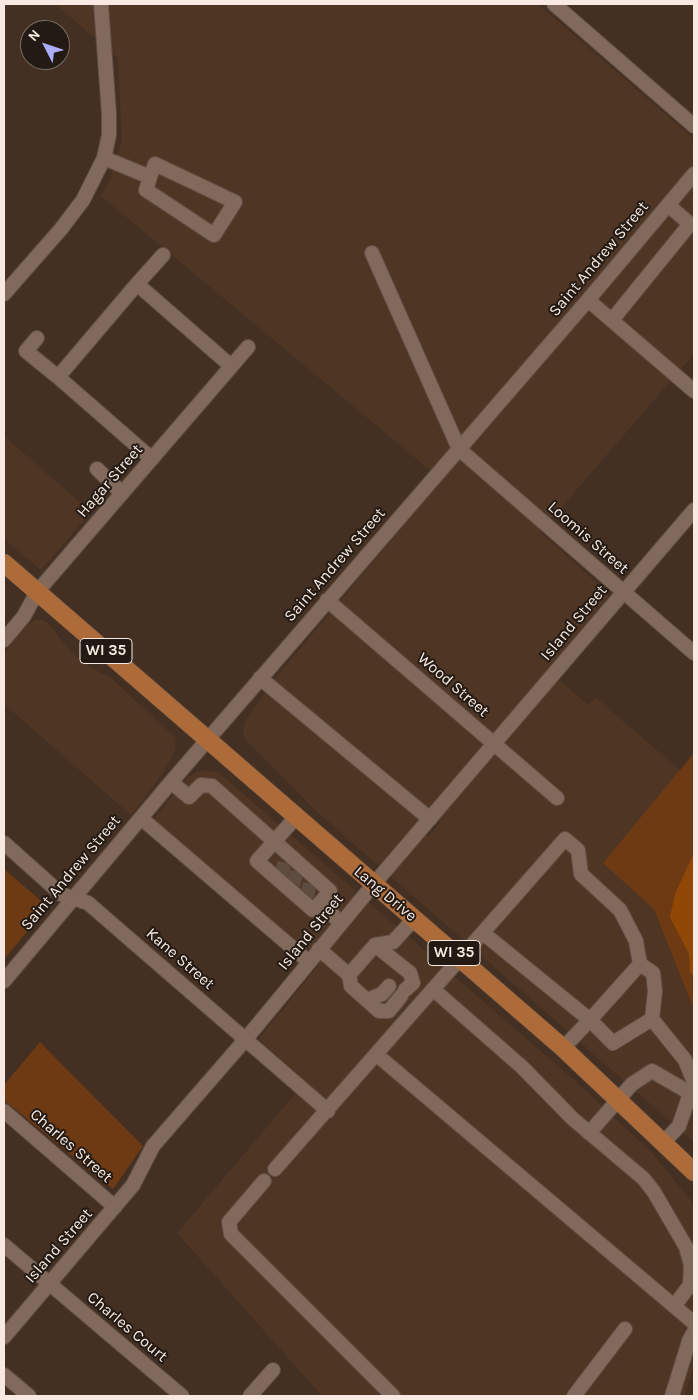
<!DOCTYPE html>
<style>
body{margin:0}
#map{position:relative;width:698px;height:1400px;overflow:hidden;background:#443023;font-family:Karla,sans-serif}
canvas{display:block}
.frame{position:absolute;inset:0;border:5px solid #f8eae2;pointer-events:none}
.north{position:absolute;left:20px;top:20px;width:50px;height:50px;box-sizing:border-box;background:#231a14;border:1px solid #786d66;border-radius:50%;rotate:311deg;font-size:14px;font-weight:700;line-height:20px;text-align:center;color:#f8eae2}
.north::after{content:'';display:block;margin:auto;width:18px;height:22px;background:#abaffb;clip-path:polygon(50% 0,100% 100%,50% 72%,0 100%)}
</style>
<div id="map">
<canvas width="698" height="1400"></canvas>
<div class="frame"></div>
<div class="north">N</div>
</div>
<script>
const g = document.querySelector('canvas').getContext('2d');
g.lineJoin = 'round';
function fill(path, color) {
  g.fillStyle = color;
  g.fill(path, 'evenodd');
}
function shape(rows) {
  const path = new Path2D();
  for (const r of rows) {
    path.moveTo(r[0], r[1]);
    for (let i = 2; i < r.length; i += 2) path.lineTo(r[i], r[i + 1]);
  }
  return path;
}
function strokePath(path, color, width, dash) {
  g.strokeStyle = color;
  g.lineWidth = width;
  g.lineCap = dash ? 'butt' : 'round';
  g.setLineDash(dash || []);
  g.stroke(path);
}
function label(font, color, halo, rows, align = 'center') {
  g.font = font + ' Karla,sans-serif';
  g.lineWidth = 4;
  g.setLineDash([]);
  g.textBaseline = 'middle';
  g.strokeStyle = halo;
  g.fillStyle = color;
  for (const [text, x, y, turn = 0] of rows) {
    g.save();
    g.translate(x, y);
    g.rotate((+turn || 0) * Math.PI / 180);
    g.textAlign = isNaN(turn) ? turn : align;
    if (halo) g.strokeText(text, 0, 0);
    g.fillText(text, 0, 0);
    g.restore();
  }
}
fill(shape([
 [55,4,538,4,694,139,694,354,540,532,603,588,608,593,608,597,548,670,588,705,595,697,681,771,603,863,654,908,694,1010,694,1142,315,810,244,738,243,730,246,719,268,689,421,819,415,825,428,837,440,823,272,682,442,480,101,196,110,179,122,140,118,58],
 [4,436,91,512,41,570,4,539],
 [34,620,42,620,48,623,72,653,87,665,112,679,176,738,175,749,171,760,151,790,131,815,4,704,4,653,28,624],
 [202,770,218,772,573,1079,651,1152,694,1204,694,1364,685,1396,322,1396,177,1233,306,1081,259,1039,319,964,151,822,189,776]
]), '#4f3524');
fill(shape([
 [694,753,694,1010,654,909,603,863],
 [4,869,48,907,4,959],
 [40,1042,143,1146,113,1189,4,1100,4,1085]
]), '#6e3a13');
fill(shape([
 [694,853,694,976,690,972,689,954,670,917,675,894]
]), '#914806');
strokePath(shape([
 [281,876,285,861],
 [293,885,297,871],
 [307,897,310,883]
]), '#5f4c40', 14, [14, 7]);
const minor = shape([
 [554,4,694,126],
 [104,158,150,177,155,164,235,202,214,235,146,190,150,177],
 [372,253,459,449,694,653],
 [163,255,137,284,231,366],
 [4,294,61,229,83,200,104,158,109,135,109,114,101,4],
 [588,300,694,391],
 [612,320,690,224,668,205],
 [37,338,26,351,58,377,137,284],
 [58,377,152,459],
 [97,469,122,493],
 [327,600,557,798],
 [4,640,24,616,37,592,248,347],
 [260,678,430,819],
 [171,782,189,797,201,785,212,786,330,891,320,903,341,923],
 [296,817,257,861,313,910,320,903],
 [141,818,309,962],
 [4,843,61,894,88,903,328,1111],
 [483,933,590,1020,563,1048],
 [375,945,410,973,413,983,405,990],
 [319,949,349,975,375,945,393,942,414,919],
 [640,964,653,973,655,991,652,1019],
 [349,975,351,986,379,1011,389,1011,401,996],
 [4,981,171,782,588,300,694,174],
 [434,990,522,1067,573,1119,644,1179,654,1192,686,1247,691,1265,690,1285,675,1305],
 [367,1000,382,994,389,986],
 [377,1055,694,1323],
 [4,1111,115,1207],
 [589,1133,632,1084,652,1071,690,1093],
 [275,1169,565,839,578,850,581,874,620,910,636,941,640,964,590,1020,613,1043,652,1019,685,1060,694,1082,679,1126,664,1142],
 [264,1181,229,1222,231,1234,393,1396],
 [4,1245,182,1396],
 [4,1337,133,1185,153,1146,245,1040,373,885,694,510],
 [4,1375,29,1396],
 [250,1396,273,1370],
 [574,1396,625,1329],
 [672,1396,689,1341,694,1332]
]);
const major = shape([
 [4,563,562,1047,694,1172]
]);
strokePath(minor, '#604e43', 16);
strokePath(major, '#604e43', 19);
strokePath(minor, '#816a5c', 14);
strokePath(major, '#ac6b39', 18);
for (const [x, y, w] of [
 [106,651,52],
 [454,953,52]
]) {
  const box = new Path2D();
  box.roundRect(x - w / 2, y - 12.5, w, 25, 4);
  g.fillStyle = '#231a14';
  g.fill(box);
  strokePath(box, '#f8eae2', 1);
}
label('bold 15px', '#f8eae2', null, [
 ["WI 35",106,651],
 ["WI 35",454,953]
]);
label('16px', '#f8eae2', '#231a14', [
 ["Saint Andrew Street",599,259,-50],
 ["Hagar Street",110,481,-49],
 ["Loomis Street",588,538,41],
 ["Saint Andrew Street",335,565,-49],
 ["Island Street",574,623,-50],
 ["Wood Street",453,685,41],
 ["Saint Andrew Street",71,873,-50],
 ["Lang Drive",385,894,40],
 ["Island Street",311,932,-51],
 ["Kane Street",180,959,41],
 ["Charles Street",71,1146,41],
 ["Island Street",59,1246,-49],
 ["Charles Court",127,1327,40]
]);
</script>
